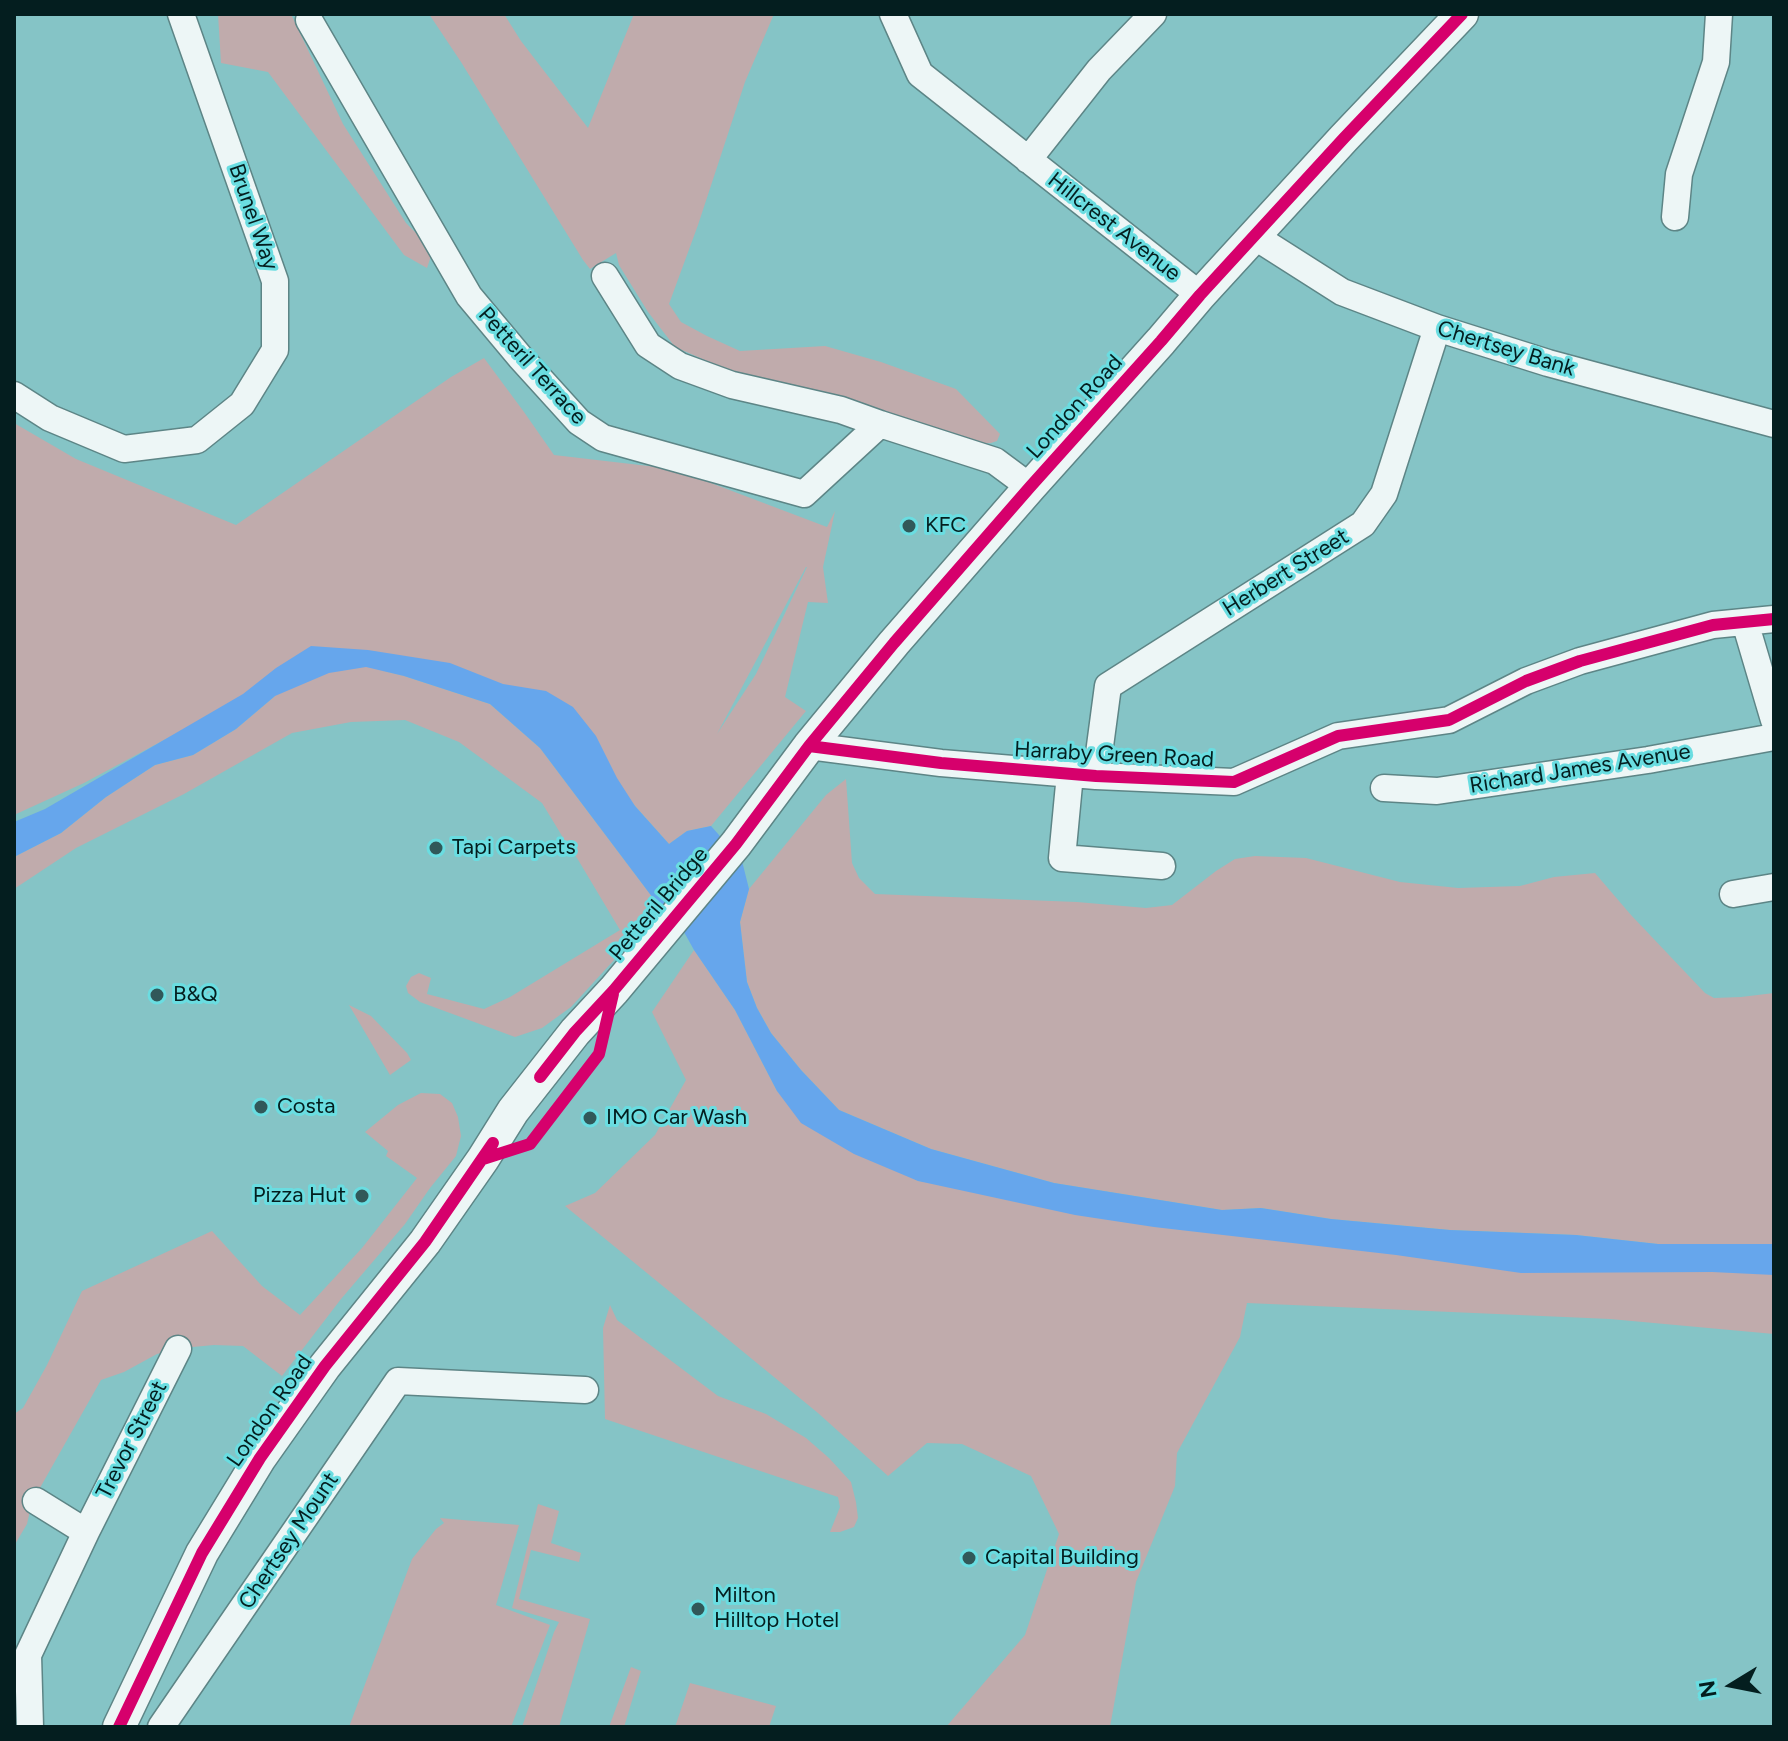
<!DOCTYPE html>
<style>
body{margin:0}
#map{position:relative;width:1788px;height:1741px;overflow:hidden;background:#85c4c6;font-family:Figtree,sans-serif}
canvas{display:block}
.frame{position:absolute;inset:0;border:16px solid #041e1f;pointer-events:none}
.north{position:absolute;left:1692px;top:1645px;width:80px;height:80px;-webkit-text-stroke:6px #6adde1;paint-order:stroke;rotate:260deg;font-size:22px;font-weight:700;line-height:32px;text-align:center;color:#041e1f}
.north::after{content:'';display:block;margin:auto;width:28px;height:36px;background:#041e1f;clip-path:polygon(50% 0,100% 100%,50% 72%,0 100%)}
</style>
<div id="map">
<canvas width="1788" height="1741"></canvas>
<div class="frame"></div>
<div class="north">N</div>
</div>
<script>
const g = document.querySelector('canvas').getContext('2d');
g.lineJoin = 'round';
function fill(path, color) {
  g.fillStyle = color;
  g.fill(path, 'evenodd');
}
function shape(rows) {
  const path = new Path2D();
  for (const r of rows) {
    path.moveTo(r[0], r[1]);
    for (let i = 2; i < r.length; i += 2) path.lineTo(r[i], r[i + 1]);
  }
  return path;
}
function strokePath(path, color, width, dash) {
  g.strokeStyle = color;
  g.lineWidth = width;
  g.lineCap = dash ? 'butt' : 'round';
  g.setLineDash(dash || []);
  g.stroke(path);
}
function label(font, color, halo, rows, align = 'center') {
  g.font = font + ' Figtree,sans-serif';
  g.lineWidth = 6;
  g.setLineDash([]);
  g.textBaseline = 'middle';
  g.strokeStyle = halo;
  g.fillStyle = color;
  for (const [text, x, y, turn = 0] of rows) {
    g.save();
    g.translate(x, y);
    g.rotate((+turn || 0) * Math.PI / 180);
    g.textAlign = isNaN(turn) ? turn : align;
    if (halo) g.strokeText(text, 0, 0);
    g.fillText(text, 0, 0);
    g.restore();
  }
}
fill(shape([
 [218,14,291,14,343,124,406,223,433,250,427,268,404,255,268,72,221,63],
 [429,14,504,14,521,41,588,128,634,14,774,14,745,82,698,225,669,304,681,322,707,336,740,351,825,346,881,362,956,389,1000,434,997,441,991,443,962,445,871,433,675,347,648,312,619,265,616,253,590,269,583,260,461,62],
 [484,358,524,412,554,455,674,469,827,527,835,511,823,567,828,603,808,602,785,697,806,711,711,826,687,831,669,844,546,706,377,670,404,676,490,704,540,748,656,902,614,960,571,1007,542,1028,515,1037,420,1002,408,993,406,986,411,977,419,973,431,978,427,994,484,1009,510,997,620,930,577,858,570,849,542,803,459,742,405,720,351,722,292,733,184,794,76,848,14,889,14,857,61,833,106,797,155,765,193,755,236,729,275,696,255,691,84,783,14,815,14,423,76,459,236,525,451,377],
 [807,567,756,674,717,734,806,567],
 [846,779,852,863,859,878,875,894,1077,902,1146,908,1172,905,1216,871,1235,859,1255,856,1306,858,1400,882,1458,888,1520,886,1554,877,1595,873,1631,915,1705,993,1714,998,1741,997,1774,993,1774,1244,1658,1244,1576,1235,1450,1230,1331,1219,1261,1208,1222,1210,1054,1183,931,1149,839,1110,801,1070,771,1033,757,1008,747,982,740,922,749,889,826,795],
 [694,950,735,1010,777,1091,918,1181,1774,1274,1774,1334,1610,1319,1247,1303,1240,1337,1177,1453,1175,1486,1136,1582,1110,1727,946,1727,1025,1635,1059,1534,1031,1476,962,1444,927,1443,888,1476,818,1413,565,1206,595,1193,655,1135,686,1080,652,1012],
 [349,1005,371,1016,407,1053,411,1060,390,1075],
 [421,1093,440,1094,452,1103,458,1117,461,1136,456,1156,430,1188,405,1224,341,1299,282,1376,243,1346,214,1345,182,1348,157,1354,124,1372,101,1380,32,1502,27,1524,14,1546,14,1414,23,1408,47,1365,82,1291,212,1231,262,1286,300,1315,362,1248,417,1178,386,1156,388,1151,365,1132,398,1105],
 [610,1305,617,1320,718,1396,766,1414,806,1438,829,1458,851,1482,856,1502,858,1518,854,1527,840,1532,830,1532,840,1507,838,1497,605,1419,603,1328],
 [538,1504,559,1511,551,1543,581,1553,579,1562,531,1550,519,1599,590,1619,559,1727,522,1727,554,1632,559,1622,512,1608],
 [440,1518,519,1525,496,1605,550,1625,511,1727,349,1727,412,1559,436,1529,444,1523],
 [631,1667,641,1671,624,1727,609,1727],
 [690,1683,776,1706,769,1727,675,1727]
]), '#c0abac');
fill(shape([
 [311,646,368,650,450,663,503,684,546,691,573,707,596,736,617,778,635,806,669,844,687,831,711,826,742,861,749,889,740,922,747,982,757,1008,771,1033,801,1070,839,1110,931,1149,1054,1183,1222,1210,1261,1208,1331,1219,1450,1230,1576,1235,1658,1244,1774,1244,1774,1275,1712,1272,1521,1273,1396,1255,1154,1227,1075,1215,918,1181,854,1154,801,1123,777,1091,735,1010,694,950,679,923,656,902,540,748,490,704,404,676,366,667,329,673,275,696,236,729,193,755,155,765,106,797,61,833,14,857,14,822,45,809,243,694,276,668]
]), '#66a6ec');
const minor = shape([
 [893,14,920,74,1200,295],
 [309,20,469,296,520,357,579,422,603,438,804,494,880,424,995,461,1030,487],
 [1028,160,1099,70,1153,14],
 [1675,217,1679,174,1716,62,1719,14],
 [1254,236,1342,292,1437,328,1548,363,1774,424],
 [605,276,648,345,680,366,732,385,841,410,880,424],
 [14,395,50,418,124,449,197,440,242,404,275,350,275,281,181,14],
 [1745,622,1774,720],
 [809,746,941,763,1096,776,1234,782,1338,736,1449,720,1526,681,1580,661,1713,625,1774,619],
 [1070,774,1062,858,1162,866],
 [1096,776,1108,686,1363,524,1384,494,1437,328],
 [1384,788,1437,791,1648,760,1774,737],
 [1733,894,1774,887],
 [36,1501,86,1532],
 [30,1727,28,1655,86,1532,178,1349],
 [161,1727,398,1381,585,1390]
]);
const major = shape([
 [119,1727,202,1553,260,1458,325,1366,425,1242,483,1159,513,1111,575,1032,614,990,736,844,809,746,894,643,1030,487,1161,341,1200,295,1344,138,1462,14]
]);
strokePath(minor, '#5d8586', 29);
strokePath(major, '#5d8586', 35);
strokePath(minor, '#edf6f6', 26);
strokePath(major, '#edf6f6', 32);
strokePath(shape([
 [809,746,941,763,1096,776,1234,782,1338,736,1449,720,1526,681,1580,661,1713,625,1774,619],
 [540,1077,575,1032,614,990,736,844,809,746,894,643,1030,487,1161,341,1200,295,1344,138,1462,14],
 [483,1159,530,1144,599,1054,613,994],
 [119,1727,202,1553,260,1458,325,1366,425,1242,493,1143]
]), '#d6006c', 12);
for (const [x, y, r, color] of [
 [909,526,8,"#315859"],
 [436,848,8,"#315859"],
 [157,995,8,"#315859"],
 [261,1107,8,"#315859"],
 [590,1118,8,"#315859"],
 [362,1196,8,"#315859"],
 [969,1558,8,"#315859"],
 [698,1609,8,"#315859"]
]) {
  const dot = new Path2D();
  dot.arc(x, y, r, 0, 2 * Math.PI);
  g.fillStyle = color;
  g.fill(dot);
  strokePath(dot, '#6adde1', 3);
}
label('22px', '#041e1f', '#6adde1', [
 ["Brunel Way",253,217,71],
 ["Hillcrest Avenue",1114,227,38],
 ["Chertsey Bank",1506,349,17],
 ["Petteril Terrace",532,366,48],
 ["London Road",1075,407,-48],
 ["Herbert Street",1286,573,-32],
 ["Harraby Green Road",1114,755,3],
 ["Richard James Avenue",1580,769,-9],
 ["Petteril Bridge",659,904,-50],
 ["London Road",270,1411,-55],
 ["Trevor Street",132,1440,-63],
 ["Chertsey Mount",289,1541,-56]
]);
label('22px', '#041e1f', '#6adde1', [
 ["KFC",925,526],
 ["Tapi Carpets",452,848],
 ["B&Q",173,995],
 ["Costa",277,1107],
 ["IMO Car Wash",606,1118],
 ["Pizza Hut",346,1196,"right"],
 ["Capital Building",985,1558],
 ["Milton",714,1596],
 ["Hilltop Hotel",714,1621]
], 'left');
</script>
